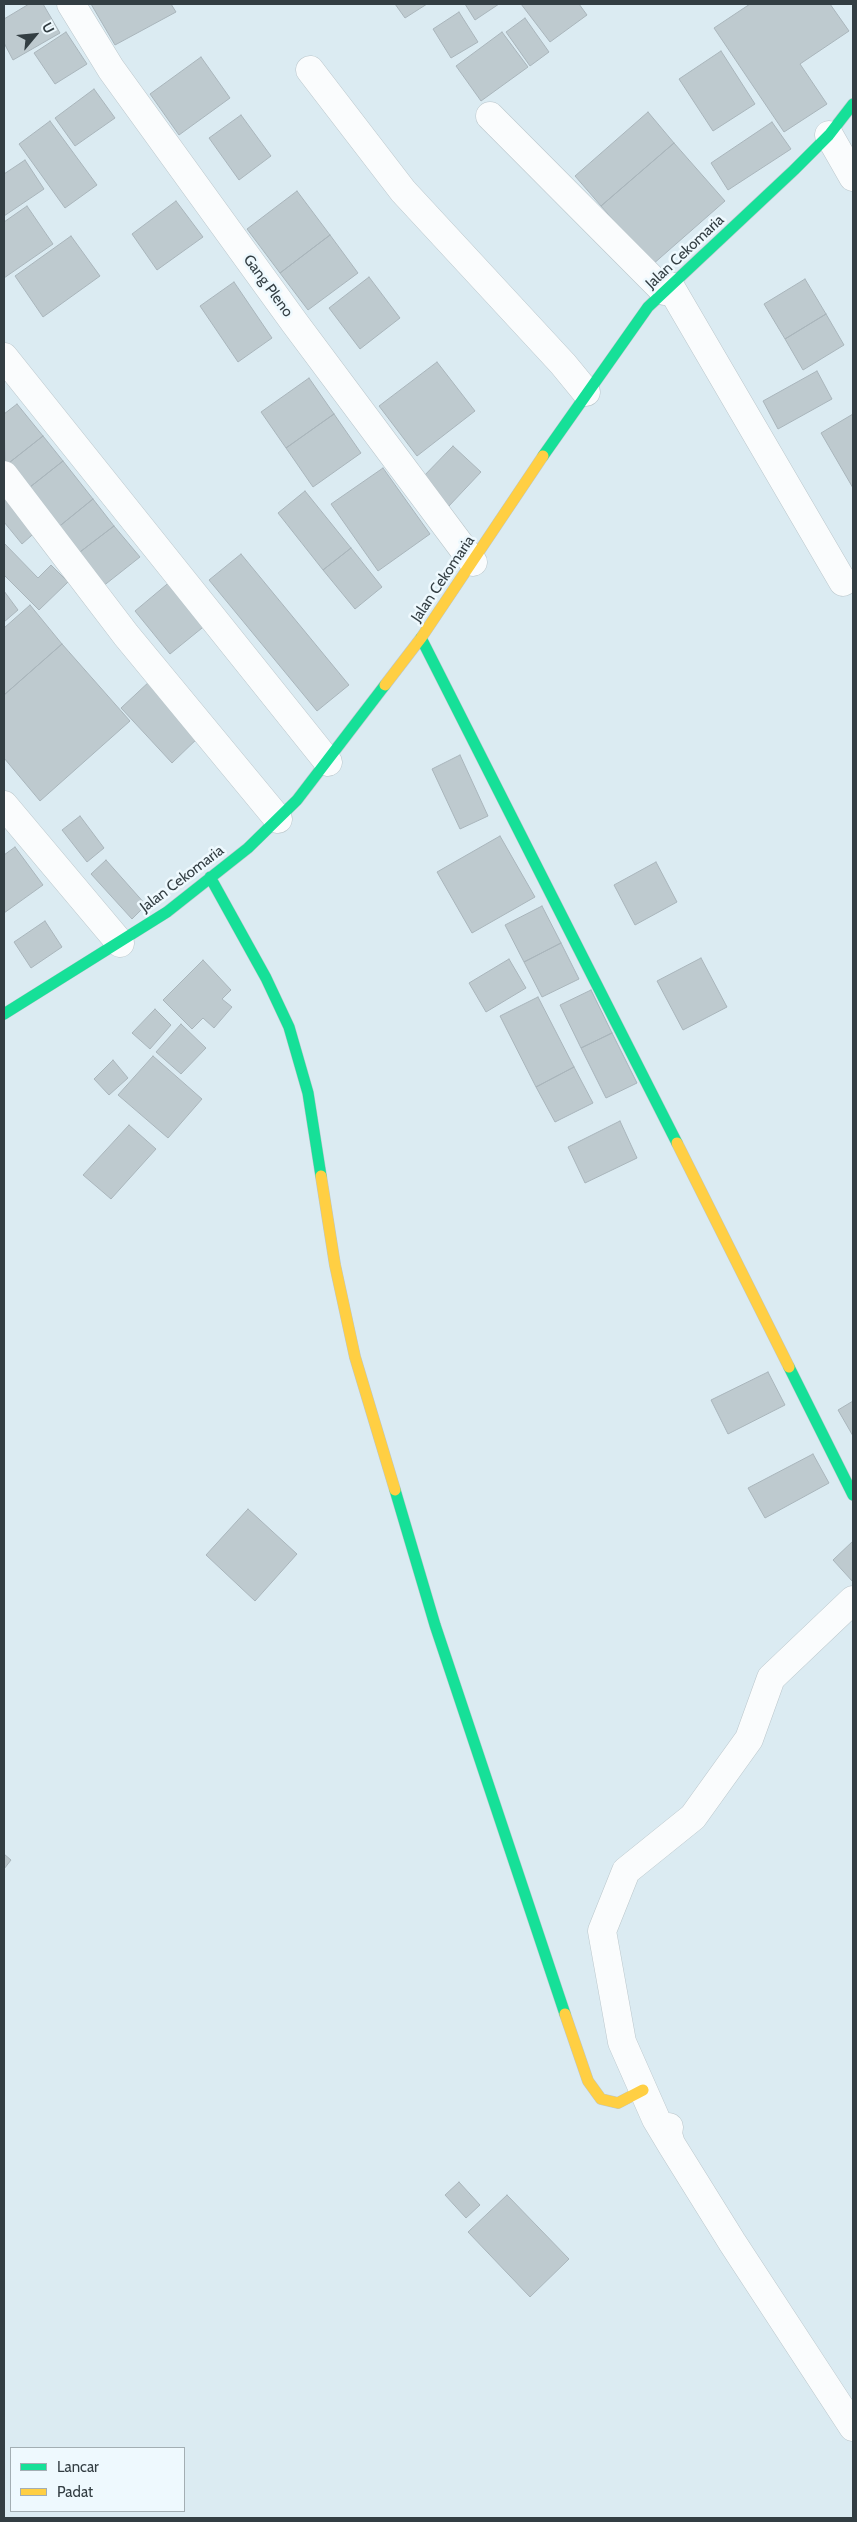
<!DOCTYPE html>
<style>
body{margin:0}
#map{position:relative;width:857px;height:2522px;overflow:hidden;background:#dbebf2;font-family:Cabin,sans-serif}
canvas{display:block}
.frame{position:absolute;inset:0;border:5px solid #333e43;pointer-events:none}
.legend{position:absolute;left:10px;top:2447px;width:175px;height:65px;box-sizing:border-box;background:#eef9fe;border:1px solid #a3aeb3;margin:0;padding:6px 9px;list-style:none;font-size:15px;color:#333e43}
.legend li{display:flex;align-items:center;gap:10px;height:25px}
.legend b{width:25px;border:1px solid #a3aeb3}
.north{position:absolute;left:10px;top:10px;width:50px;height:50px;-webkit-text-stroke:4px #eef9fe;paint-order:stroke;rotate:62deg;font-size:14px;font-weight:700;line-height:20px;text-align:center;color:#333e43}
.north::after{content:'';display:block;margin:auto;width:18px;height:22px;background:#333e43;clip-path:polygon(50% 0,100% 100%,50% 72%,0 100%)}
</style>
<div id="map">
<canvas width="857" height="2522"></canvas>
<div class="frame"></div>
<ul class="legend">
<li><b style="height:6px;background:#16e098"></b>Lancar</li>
<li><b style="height:6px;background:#ffcf43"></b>Padat</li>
</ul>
<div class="north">U</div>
</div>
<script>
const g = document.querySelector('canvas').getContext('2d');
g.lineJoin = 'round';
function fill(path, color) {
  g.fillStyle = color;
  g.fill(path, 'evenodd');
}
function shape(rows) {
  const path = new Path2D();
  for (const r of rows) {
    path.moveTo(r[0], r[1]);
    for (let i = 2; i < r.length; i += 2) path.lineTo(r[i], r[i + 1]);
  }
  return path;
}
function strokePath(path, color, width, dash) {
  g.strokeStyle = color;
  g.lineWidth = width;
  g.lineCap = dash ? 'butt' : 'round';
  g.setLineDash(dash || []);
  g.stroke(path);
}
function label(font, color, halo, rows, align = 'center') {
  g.font = font + ' Cabin,sans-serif';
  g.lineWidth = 5;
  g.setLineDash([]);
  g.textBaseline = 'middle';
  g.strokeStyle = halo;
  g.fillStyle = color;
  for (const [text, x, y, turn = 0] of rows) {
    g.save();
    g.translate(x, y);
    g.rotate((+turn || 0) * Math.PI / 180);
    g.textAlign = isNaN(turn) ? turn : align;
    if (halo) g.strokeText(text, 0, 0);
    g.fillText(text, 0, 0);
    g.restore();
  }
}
const building = shape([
 [29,4,43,4,60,33,13,60,4,43,4,19,29,4],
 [91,4,171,4,176,12,115,45,91,4],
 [395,4,427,4,405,18,395,4],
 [465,4,499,4,475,20,465,4],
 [521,4,579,4,587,15,550,42,521,4],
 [750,4,830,4,849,31,800,64,827,104,784,132,714,28,750,4],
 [459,12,478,42,451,58,433,29,459,12],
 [525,18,549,52,530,66,506,32,525,18],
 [66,32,87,64,55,84,34,53,66,32],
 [502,32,528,67,481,101,456,66,502,32],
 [721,51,755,104,713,131,679,79,721,51],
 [201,57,230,98,179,135,150,94,201,57],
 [94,89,115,118,75,146,55,118,94,89],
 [648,112,674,143,601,206,575,176,648,112],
 [241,115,271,156,239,180,209,138,241,115],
 [50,121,97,185,65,208,19,144,50,121],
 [772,122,791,149,728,190,711,163,772,122],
 [674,143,725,201,652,265,601,206,674,143],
 [25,160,44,189,4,216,4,174,25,160],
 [297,191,330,235,280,273,247,229,297,191],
 [176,201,203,237,157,270,132,234,176,201],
 [27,206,53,244,4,278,4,222,27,206],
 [330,235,358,273,308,310,280,273,330,235],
 [71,236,100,276,43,317,15,276,71,236],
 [369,277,400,318,360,349,329,308,369,277],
 [805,279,826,314,785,339,764,304,805,279],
 [234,282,272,338,238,362,200,306,234,282],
 [826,314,844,345,803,370,785,339,826,314],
 [437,362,475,411,417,456,379,406,437,362],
 [817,371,832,399,778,429,763,401,817,371],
 [309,378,334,414,286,448,261,412,309,378],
 [17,404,43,436,5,466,4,414,17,404],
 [334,414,361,453,313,487,286,448,334,414],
 [853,414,853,488,821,433,853,414],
 [43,436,63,461,25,491,5,466,43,436],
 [453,446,481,472,449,506,421,479,453,446],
 [63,461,93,499,56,529,25,491,63,461],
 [383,468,430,534,378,571,331,504,383,468],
 [4,490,40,528,22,544,4,522,4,490],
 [305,491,351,548,323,570,278,513,305,491],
 [93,499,114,526,76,555,56,529,93,499],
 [114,526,140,557,102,587,76,555,114,526],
 [4,543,38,578,51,565,68,582,39,610,4,575,4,543],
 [351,548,382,587,355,609,323,570,351,548],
 [241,554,349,685,317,711,209,580,241,554],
 [172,580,207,624,170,654,135,611,172,580],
 [4,591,18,610,4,622,4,591],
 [30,605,62,644,4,695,4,628,30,605],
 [62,644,130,721,40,801,4,758,4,695,62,644],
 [151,680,201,735,172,763,121,708,151,680],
 [460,755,488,816,460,829,432,769,460,755],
 [80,816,104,848,87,862,62,830,80,816],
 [500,836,535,897,472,933,437,872,500,836],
 [15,847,43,885,4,913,4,855,15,847],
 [106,860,146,905,132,919,91,874,106,860],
 [656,862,677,902,635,925,614,885,656,862],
 [542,906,561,943,524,962,505,925,542,906],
 [45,921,62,947,31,968,14,942,45,921],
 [561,943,579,979,542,997,524,962,561,943],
 [701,958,727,1007,683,1030,657,981,701,958],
 [509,959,526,988,486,1012,469,983,509,959],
 [203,960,231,990,222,999,232,1007,214,1028,203,1018,192,1029,163,1000,203,960],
 [591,990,612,1033,581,1048,560,1005,591,990],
 [538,997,574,1067,536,1087,500,1016,538,997],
 [155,1009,171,1025,150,1049,132,1033,155,1009],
 [181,1024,206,1048,181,1074,156,1052,181,1024],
 [612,1033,637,1083,606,1098,581,1048,612,1033],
 [153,1056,202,1099,168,1138,118,1095,153,1056],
 [113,1060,128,1078,109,1095,94,1079,113,1060],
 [574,1067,593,1103,555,1122,536,1087,574,1067],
 [620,1121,637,1158,585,1183,568,1147,620,1121],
 [129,1125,156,1149,111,1199,83,1175,129,1125],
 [768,1372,785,1405,728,1434,711,1400,768,1372],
 [853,1401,853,1436,838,1410,853,1401],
 [813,1454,829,1483,765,1518,748,1488,813,1454],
 [248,1509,297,1554,255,1601,206,1555,248,1509],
 [853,1541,853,1582,833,1560,853,1541],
 [4,1854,11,1860,4,1869,4,1854],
 [459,2182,480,2205,466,2218,445,2195,459,2182],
 [507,2195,569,2259,530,2297,468,2232,507,2195]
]);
fill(building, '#becacf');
strokePath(building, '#a9b5bb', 1);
const street = shape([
 [71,4,111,69,294,322,473,562],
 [310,70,403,191,563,364,586,392],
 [490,116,664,291],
 [829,135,853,177],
 [670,286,843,582],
 [4,357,328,762],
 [4,475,126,635,278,819],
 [4,805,120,943],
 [669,2127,668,2134,671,2144,732,2242,853,2427],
 [671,2144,656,2119,622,2042,602,1931,626,1871,693,1817,749,1739,771,1678,853,1600]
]);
const fast = shape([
 [543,456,648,307,794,170,829,135,853,104],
 [421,638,677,1143],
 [210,877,266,978,289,1027,308,1093,321,1176],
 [4,1014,167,912,248,848,297,800,385,685],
 [789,1367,853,1495],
 [395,1490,435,1625,565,2014]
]);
const slow = shape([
 [385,685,421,638,543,456],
 [677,1143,789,1367],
 [321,1176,335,1265,355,1357,395,1490],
 [565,2014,588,2081,601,2099,618,2103,643,2090]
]);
strokePath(street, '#bac6cb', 29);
strokePath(fast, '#bac6cb', 12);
strokePath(slow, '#bac6cb', 12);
strokePath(street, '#fafcfd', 28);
strokePath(fast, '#16e098', 11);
strokePath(slow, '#ffcf43', 11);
label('15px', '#333e43', '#eef9fe', [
 ["Jalan Cekomaria",685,252,-43],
 ["Gang Pleno",268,286,54],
 ["Jalan Cekomaria",443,579,-56],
 ["Jalan Cekomaria",182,879,-37]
]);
</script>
